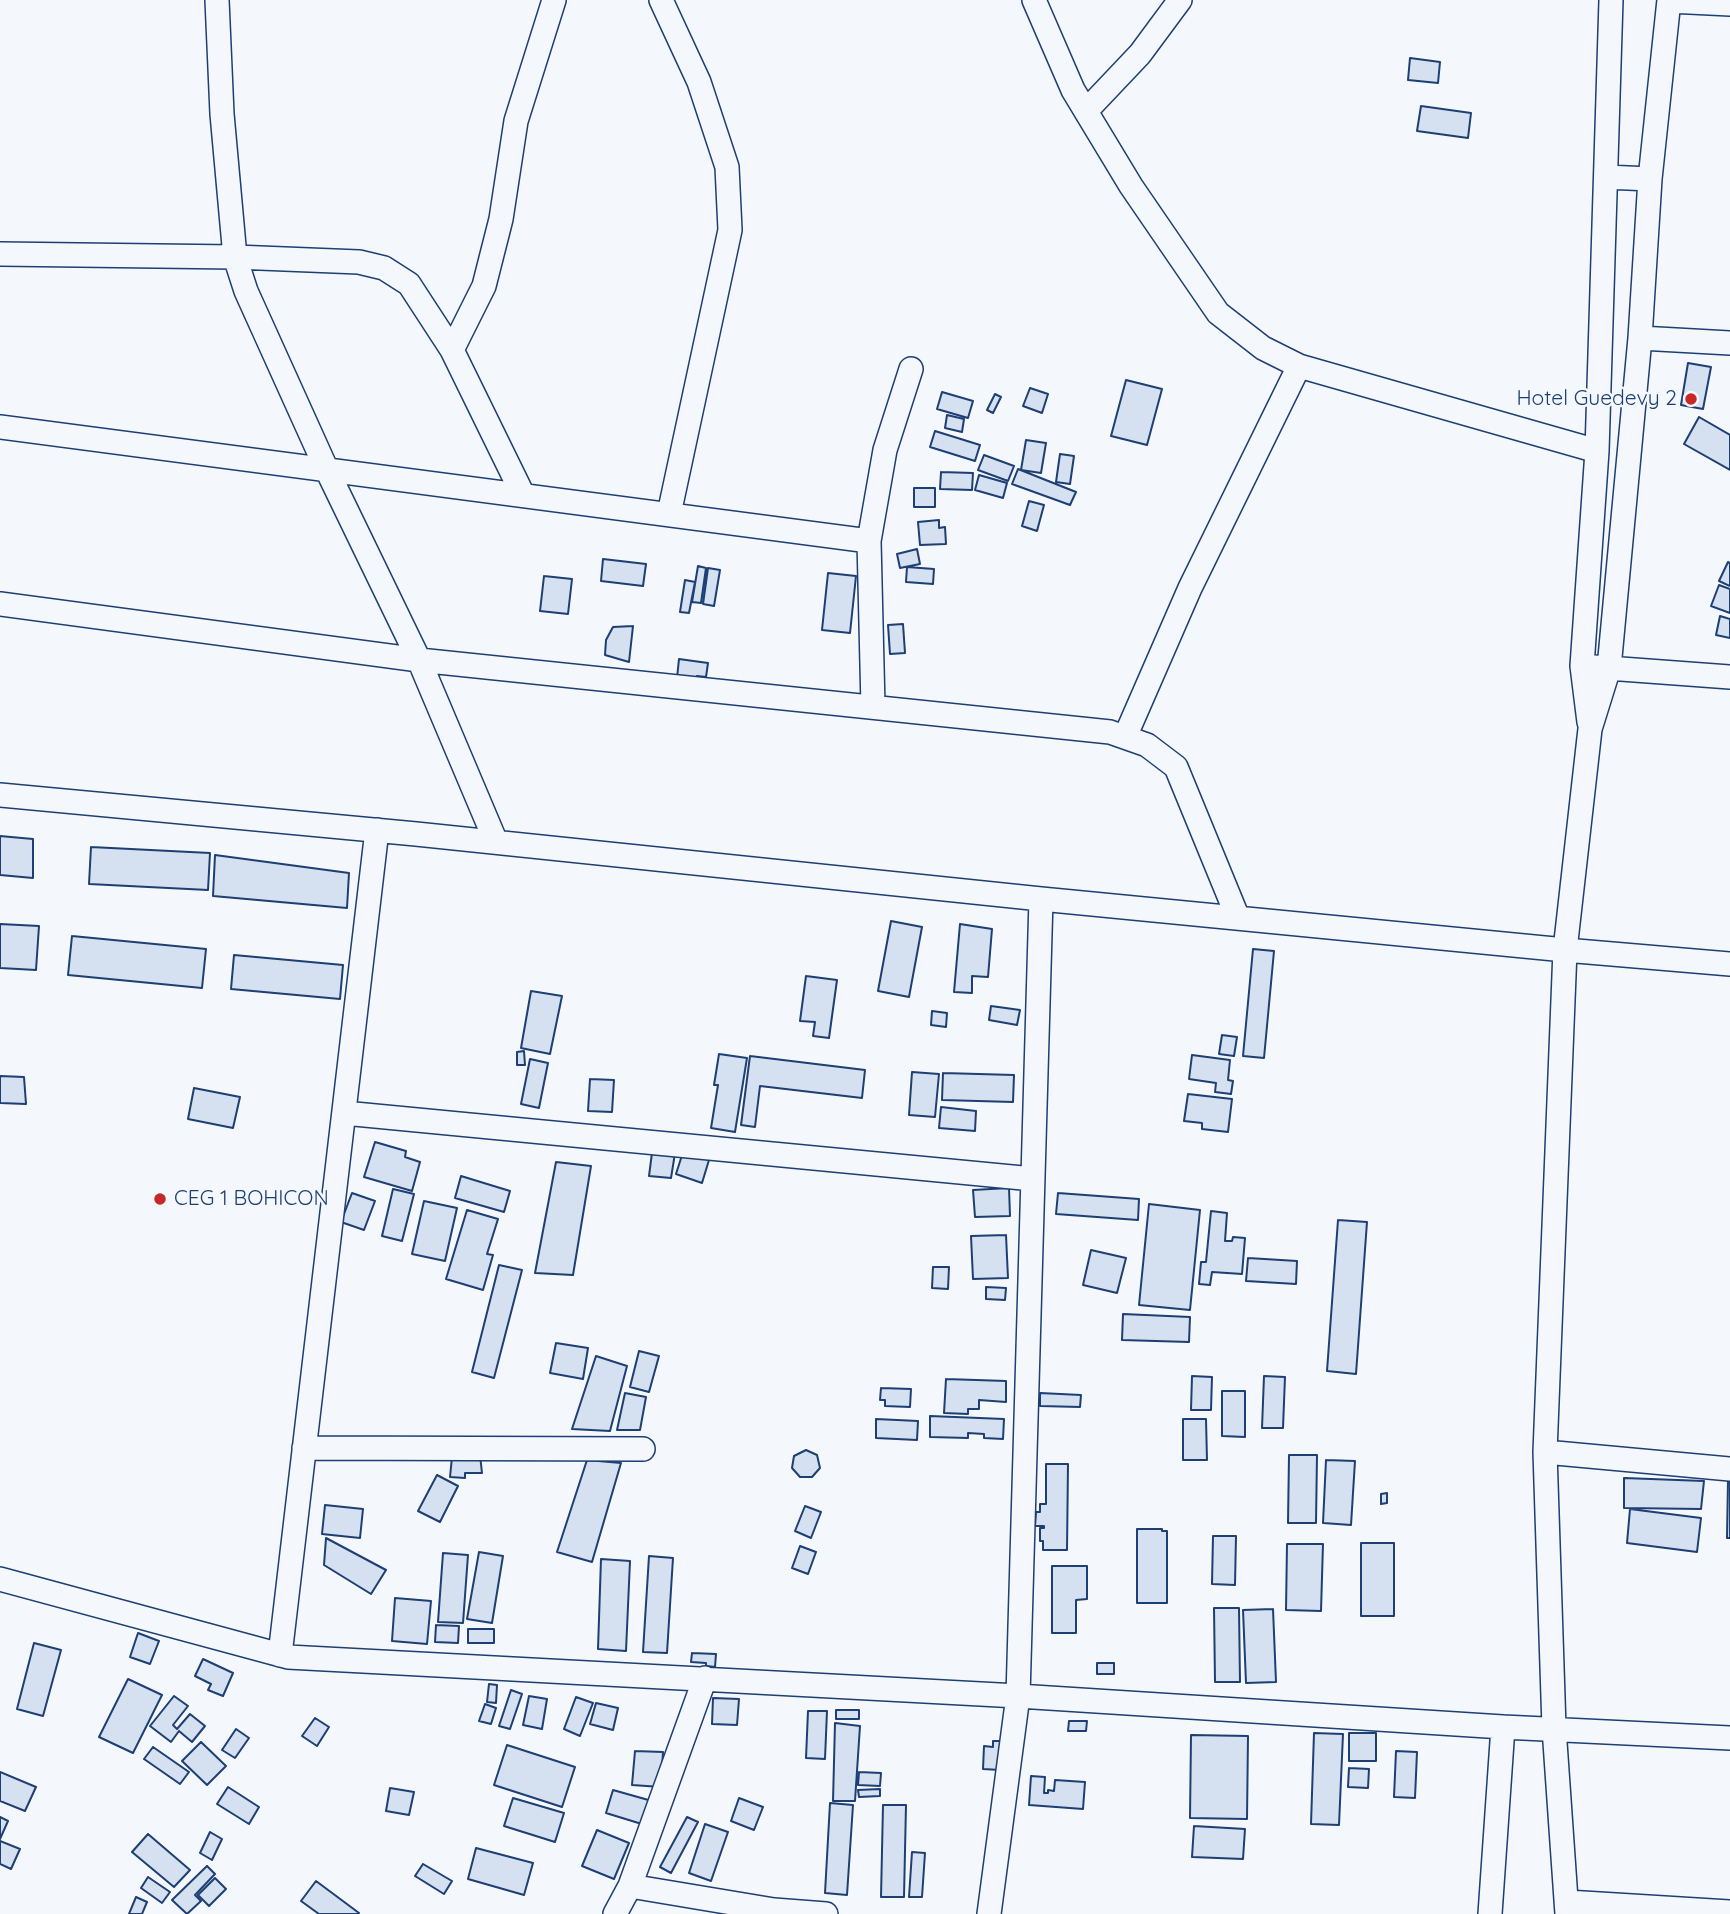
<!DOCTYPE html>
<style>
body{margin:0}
canvas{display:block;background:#f4f7fb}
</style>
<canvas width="1730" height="1914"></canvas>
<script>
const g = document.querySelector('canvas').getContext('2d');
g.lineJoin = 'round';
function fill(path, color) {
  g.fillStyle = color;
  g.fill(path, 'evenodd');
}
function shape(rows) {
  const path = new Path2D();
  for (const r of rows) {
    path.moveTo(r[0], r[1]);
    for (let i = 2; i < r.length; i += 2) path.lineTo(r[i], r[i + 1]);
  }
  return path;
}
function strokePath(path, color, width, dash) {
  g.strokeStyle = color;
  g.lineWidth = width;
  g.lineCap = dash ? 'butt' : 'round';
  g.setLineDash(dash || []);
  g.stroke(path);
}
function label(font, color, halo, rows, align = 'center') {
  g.font = font + ' Quicksand,sans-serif';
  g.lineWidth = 5;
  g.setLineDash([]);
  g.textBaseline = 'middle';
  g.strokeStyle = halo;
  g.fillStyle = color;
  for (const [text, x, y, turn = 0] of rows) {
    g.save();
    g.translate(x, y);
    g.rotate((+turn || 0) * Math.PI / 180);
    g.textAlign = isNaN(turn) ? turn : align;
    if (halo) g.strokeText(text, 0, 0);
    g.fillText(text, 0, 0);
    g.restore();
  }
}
const building = shape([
 [1410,58,1440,62,1438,83,1408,80,1410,58],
 [1421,106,1471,113,1468,138,1417,131,1421,106],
 [1688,363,1711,367,1703,409,1681,405,1688,363],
 [1126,380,1162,389,1147,445,1111,436,1126,380],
 [1030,388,1048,394,1042,413,1023,406,1030,388],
 [942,392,973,401,968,418,937,409,942,392],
 [995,394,1001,397,993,413,987,410,995,394],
 [947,415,964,419,962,432,945,428,947,415],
 [1699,417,1730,435,1730,470,1684,444,1699,417],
 [935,431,980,445,975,461,930,447,935,431],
 [1026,440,1046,443,1041,473,1021,470,1026,440],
 [1060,454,1074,456,1070,484,1056,482,1060,454],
 [984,455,1014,466,1008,481,978,470,984,455],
 [1018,469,1076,492,1070,505,1012,484,1018,469],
 [941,472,973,473,972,490,940,489,941,472],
 [979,475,1007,483,1003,498,975,490,979,475],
 [914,488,935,488,935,507,914,507,914,488],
 [1029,501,1044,505,1037,531,1022,526,1029,501],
 [939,520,939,528,945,527,946,544,920,545,918,522,939,520],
 [917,549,920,564,900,568,897,554,917,549],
 [603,559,646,564,643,586,601,581,603,559],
 [1728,562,1730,563,1730,586,1719,581,1728,562],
 [698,566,706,568,701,603,692,602,698,566],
 [907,567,934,569,933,584,906,582,907,567],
 [708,568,720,570,714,606,703,604,708,568],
 [828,573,856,576,850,633,822,630,828,573],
 [544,576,572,579,568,614,540,611,544,576],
 [685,580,695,582,689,613,680,612,685,580],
 [1719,585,1730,589,1730,613,1711,606,1719,585],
 [1720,616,1730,619,1730,638,1716,635,1720,616],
 [903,624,905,653,890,654,888,625,903,624],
 [633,626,629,662,605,655,606,640,613,627,633,626],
 [679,659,708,663,706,677,697,676,697,680,677,678,679,659],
 [0,836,33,839,33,878,0,875,0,836],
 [91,847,210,853,208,890,89,884,91,847],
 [215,855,349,873,347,908,213,896,215,855],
 [891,921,922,927,909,997,878,991,891,921],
 [0,924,39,926,36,970,0,968,0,924],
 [960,924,992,929,988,977,972,976,972,993,954,992,960,924],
 [72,936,206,949,202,988,68,975,72,936],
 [1253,949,1274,951,1264,1058,1243,1056,1253,949],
 [234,955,343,965,340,999,231,989,234,955],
 [806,976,837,980,829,1038,813,1036,815,1022,800,1021,806,976],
 [531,991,562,996,550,1054,521,1048,531,991],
 [991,1006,1020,1010,1017,1025,989,1020,991,1006],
 [932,1011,947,1013,946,1027,931,1025,932,1011],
 [1222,1035,1237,1037,1234,1056,1219,1054,1222,1035],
 [524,1051,525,1065,517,1065,517,1052,524,1051],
 [719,1054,747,1058,735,1132,711,1128,718,1085,714,1085,719,1054],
 [1192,1055,1230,1060,1228,1080,1233,1081,1231,1094,1215,1092,1216,1083,1189,1079,1192,1055],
 [750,1056,865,1070,862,1098,760,1086,755,1127,741,1125,750,1056],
 [530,1059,548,1063,539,1108,521,1104,530,1059],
 [912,1072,939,1074,935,1117,909,1115,912,1072],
 [943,1073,1014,1075,1013,1102,942,1100,943,1073],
 [0,1076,24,1077,26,1104,0,1103,0,1076],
 [590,1079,614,1080,612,1112,588,1111,590,1079],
 [194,1088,240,1097,233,1128,188,1119,194,1088],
 [1188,1094,1232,1099,1228,1132,1202,1129,1202,1123,1184,1121,1188,1094],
 [941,1107,976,1111,975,1131,939,1128,941,1107],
 [375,1142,406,1151,405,1157,420,1162,412,1191,364,1177,375,1142],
 [653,1145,676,1147,671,1178,649,1176,653,1145],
 [683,1152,709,1160,702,1183,676,1174,683,1152],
 [556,1162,591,1166,573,1275,535,1273,556,1162],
 [461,1176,510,1191,504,1212,455,1198,461,1176],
 [1009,1188,1010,1216,975,1217,973,1190,1009,1188],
 [393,1189,414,1194,402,1241,382,1236,393,1189],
 [352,1193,375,1201,364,1230,341,1222,352,1193],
 [1058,1193,1139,1199,1138,1220,1056,1214,1058,1193],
 [424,1201,457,1208,445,1261,412,1254,424,1201],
 [1149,1204,1200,1210,1190,1310,1139,1305,1149,1204],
 [467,1210,498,1219,487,1254,493,1255,483,1290,446,1279,467,1210],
 [1211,1211,1227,1213,1225,1241,1232,1241,1233,1237,1245,1238,1242,1274,1212,1272,1210,1285,1199,1284,1201,1262,1206,1262,1211,1211],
 [1338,1220,1367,1222,1356,1374,1327,1371,1338,1220],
 [1006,1235,1008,1278,973,1279,971,1236,1006,1235],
 [1091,1250,1126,1258,1117,1293,1083,1285,1091,1250],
 [1248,1258,1297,1261,1296,1284,1246,1281,1248,1258],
 [499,1265,522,1270,494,1378,472,1372,499,1265],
 [933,1267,949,1267,948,1289,932,1288,933,1267],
 [986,1287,1006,1288,1005,1300,986,1299,986,1287],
 [1123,1314,1190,1317,1189,1342,1122,1340,1123,1314],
 [556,1343,588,1348,583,1379,550,1373,556,1343],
 [639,1351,659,1356,649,1392,630,1387,639,1351],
 [596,1356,627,1366,610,1431,572,1429,596,1356],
 [1192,1376,1212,1377,1211,1410,1191,1410,1192,1376],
 [1264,1376,1285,1377,1283,1428,1262,1428,1264,1376],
 [946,1379,1006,1381,1006,1402,979,1400,979,1409,968,1409,968,1414,944,1413,946,1379],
 [881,1388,911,1389,910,1407,885,1406,885,1400,880,1400,881,1388],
 [1222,1391,1245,1391,1245,1437,1222,1436,1222,1391],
 [625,1393,646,1397,640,1430,617,1430,625,1393],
 [1040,1393,1081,1395,1080,1407,1040,1406,1040,1393],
 [930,1416,1004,1419,1003,1439,984,1438,984,1434,968,1433,968,1438,930,1437,930,1416],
 [876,1419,918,1421,917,1440,876,1438,876,1419],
 [1183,1419,1206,1419,1207,1460,1183,1460,1183,1419],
 [806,1450,817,1455,820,1468,812,1477,800,1477,792,1468,794,1456,806,1450],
 [480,1455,482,1473,465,1473,465,1478,450,1477,452,1457,480,1455],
 [1289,1455,1317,1455,1316,1523,1288,1523,1289,1455],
 [587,1460,621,1463,592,1562,557,1552,587,1460],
 [1326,1460,1355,1461,1351,1525,1323,1523,1326,1460],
 [1046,1464,1068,1464,1067,1550,1043,1550,1043,1541,1040,1541,1040,1528,1044,1528,1044,1526,1035,1526,1036,1512,1040,1512,1040,1504,1046,1504,1046,1464],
 [437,1475,458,1486,440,1522,418,1511,437,1475],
 [1624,1478,1704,1481,1701,1509,1624,1508,1624,1478],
 [1728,1480,1730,1480,1730,1538,1727,1538,1728,1480],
 [1387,1493,1387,1503,1381,1504,1381,1494,1387,1493],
 [325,1505,363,1509,360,1538,322,1534,325,1505],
 [805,1506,821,1512,811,1538,795,1531,805,1506],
 [1630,1509,1701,1518,1697,1552,1627,1543,1630,1509],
 [1137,1529,1162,1529,1162,1531,1167,1531,1167,1603,1137,1603,1137,1529],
 [1213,1536,1236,1536,1235,1585,1212,1584,1213,1536],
 [326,1538,386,1570,371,1594,324,1565,326,1538],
 [1361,1543,1394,1543,1394,1616,1361,1616,1361,1543],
 [1287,1544,1323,1544,1321,1611,1286,1610,1287,1544],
 [800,1546,816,1552,808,1574,792,1568,800,1546],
 [479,1552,503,1556,492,1623,467,1619,479,1552],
 [443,1553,468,1555,463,1623,438,1622,443,1553],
 [649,1556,673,1558,667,1653,643,1652,649,1556],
 [601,1559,630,1561,626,1651,598,1649,601,1559],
 [1052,1566,1087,1566,1087,1599,1076,1600,1076,1633,1052,1633,1052,1566],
 [395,1598,431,1601,427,1644,392,1641,395,1598],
 [1214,1608,1239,1608,1240,1682,1215,1682,1214,1608],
 [1273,1609,1276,1682,1246,1683,1243,1610,1273,1609],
 [436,1625,459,1626,458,1643,435,1642,436,1625],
 [468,1629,494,1629,494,1643,468,1643,468,1629],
 [138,1633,159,1641,150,1664,130,1657,138,1633],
 [34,1643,61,1650,43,1716,17,1709,34,1643],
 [692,1653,716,1654,715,1667,706,1666,706,1663,691,1662,692,1653],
 [203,1659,233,1673,223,1696,208,1690,211,1684,195,1676,203,1659],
 [1097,1663,1114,1663,1114,1674,1097,1674,1097,1663],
 [128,1679,162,1695,133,1753,99,1737,128,1679],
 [489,1684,497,1685,496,1703,487,1702,489,1684],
 [511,1690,522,1694,510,1729,499,1726,511,1690],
 [174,1696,188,1706,173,1725,177,1729,190,1714,205,1726,192,1742,179,1731,171,1742,150,1726,174,1696],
 [529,1696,547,1699,542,1729,523,1725,529,1696],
 [576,1697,593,1703,580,1736,564,1729,576,1697],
 [713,1698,739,1699,737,1725,712,1724,713,1698],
 [596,1703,618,1708,613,1730,590,1724,596,1703],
 [485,1704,496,1708,491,1724,479,1721,485,1704],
 [836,1710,859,1710,859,1719,836,1719,836,1710],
 [808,1711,827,1711,825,1759,806,1758,808,1711],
 [315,1718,329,1727,317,1746,302,1736,315,1718],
 [1069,1721,1087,1721,1086,1731,1068,1731,1069,1721],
 [835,1723,860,1726,855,1801,833,1801,835,1723],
 [236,1729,249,1738,235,1758,222,1750,236,1729],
 [1314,1733,1343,1734,1339,1825,1311,1824,1314,1733],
 [1349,1733,1376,1733,1376,1761,1349,1761,1349,1733],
 [1191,1735,1248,1736,1247,1819,1190,1818,1191,1735],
 [993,1741,1000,1741,1000,1770,983,1769,984,1746,993,1747,993,1741],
 [201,1742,226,1766,207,1785,182,1761,201,1742],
 [507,1745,575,1767,562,1807,494,1785,507,1745],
 [153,1747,189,1772,180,1784,144,1759,153,1747],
 [635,1751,663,1752,661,1787,632,1785,635,1751],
 [1396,1751,1417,1752,1415,1798,1394,1797,1396,1751],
 [1349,1768,1369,1769,1368,1788,1348,1787,1349,1768],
 [0,1772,36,1787,25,1811,0,1801,0,1772],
 [859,1772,881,1773,880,1786,858,1785,859,1772],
 [1031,1776,1045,1777,1044,1793,1048,1793,1048,1790,1054,1791,1055,1780,1085,1782,1083,1809,1029,1805,1031,1776],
 [228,1787,259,1807,249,1824,217,1804,228,1787],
 [390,1788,414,1792,409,1815,386,1811,390,1788],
 [880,1789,880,1796,859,1797,858,1790,880,1789],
 [613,1790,652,1801,645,1825,606,1813,613,1790],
 [513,1798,564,1813,555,1842,504,1826,513,1798],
 [739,1798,763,1807,754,1830,731,1821,739,1798],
 [830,1803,853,1805,847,1895,825,1893,830,1803],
 [883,1805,906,1805,904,1897,881,1897,883,1805],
 [0,1817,8,1821,0,1839,0,1817],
 [687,1817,698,1822,671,1873,660,1867,687,1817],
 [705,1824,728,1832,711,1881,689,1873,705,1824],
 [1194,1826,1245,1829,1243,1859,1192,1857,1194,1826],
 [597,1830,629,1843,614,1879,582,1866,597,1830],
 [210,1832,222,1839,212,1860,200,1853,210,1832],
 [148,1834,190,1870,174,1887,132,1852,148,1834],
 [0,1841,20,1849,11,1869,0,1864,0,1841],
 [476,1848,533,1863,524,1895,468,1879,476,1848],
 [912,1852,925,1853,922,1897,909,1897,912,1852],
 [423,1864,452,1881,444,1894,415,1876,423,1864],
 [207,1866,215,1874,195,1895,201,1901,187,1914,172,1900,207,1866],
 [148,1877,170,1892,162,1903,141,1888,148,1877],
 [215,1878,226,1889,209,1906,198,1895,215,1878],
 [316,1881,359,1913,358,1914,319,1914,301,1901,316,1881],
 [136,1897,147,1902,142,1914,129,1914,136,1897]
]);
fill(building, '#d5e0f0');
strokePath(building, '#1d3f73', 2);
const minor = shape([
 [217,0,222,114,235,257,246,291,326,468,419,660,496,842],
 [661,0,699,82,727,167,730,230,669,514],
 [1034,0,1073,90,1131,186,1218,313,1263,348,1299,366,1597,451],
 [1669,1,1730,4],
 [1086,111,1140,54,1180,0],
 [1606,177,1650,179],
 [0,254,235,257,359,262,384,268,409,284,452,350,523,495],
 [1640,338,1730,343],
 [452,350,484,286,501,219,516,121,554,0],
 [0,427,869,541],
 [0,604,419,660,1110,732,1147,745,1176,767,1238,918],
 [1594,667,1730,677],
 [873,707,869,541,885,450,911,369],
 [1589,722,1582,666,1597,451,1611,0],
 [1125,737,1190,588,1299,366],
 [0,795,416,834,1041,899,1565,950,1730,964],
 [344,1113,1033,1179],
 [304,1448,643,1449],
 [1545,1452,1730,1469],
 [0,1579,288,1657,1018,1696,1503,1727,1730,1738],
 [280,1655,377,830],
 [630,1886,774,1910,826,1914],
 [1567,1902,1730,1912],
 [615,1914,630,1886,705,1678],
 [989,1914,1018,1696,1041,899],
 [1490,1914,1503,1727],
 [1567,1914,1554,1728,1545,1452,1565,950,1590,729,1609,668,1640,338,1650,179,1669,0]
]);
strokePath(minor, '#1d3f73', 26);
strokePath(minor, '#f4f7fb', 23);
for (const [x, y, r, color] of [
 [1691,399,7,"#c62828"],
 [160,1199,7,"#c62828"]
]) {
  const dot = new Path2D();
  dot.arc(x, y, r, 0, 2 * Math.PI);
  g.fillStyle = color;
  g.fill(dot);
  strokePath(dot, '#f4f7fb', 2.5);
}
label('21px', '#1d3f73', '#f4f7fb', [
 ["Hotel Guedevy 2",1677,399],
 ["CEG 1 BOHICON",174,1199,"left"]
], 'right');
</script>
